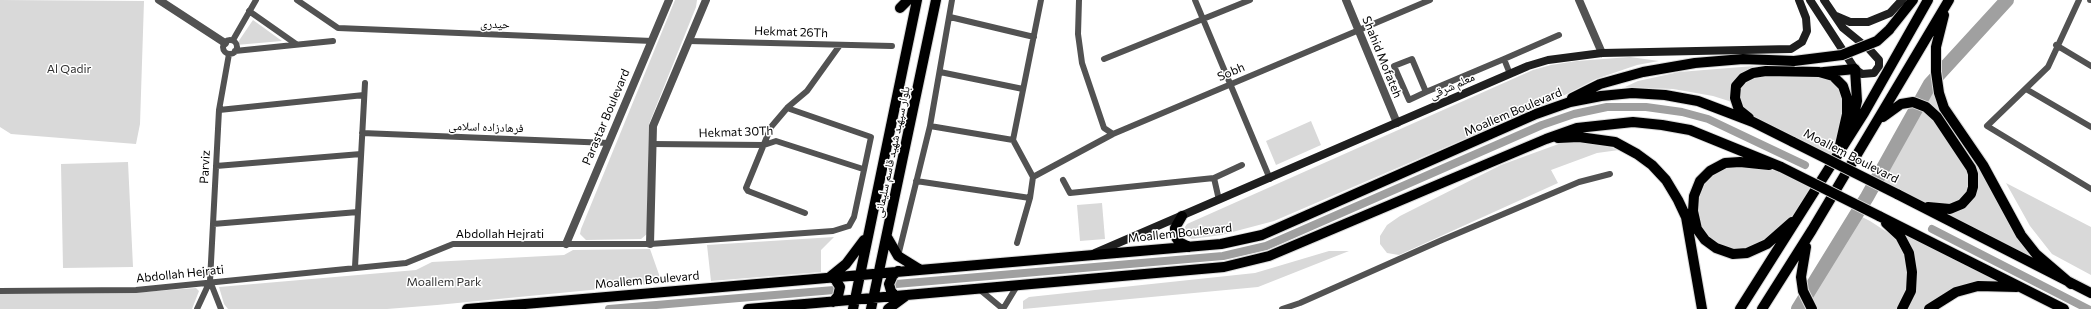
<!DOCTYPE html>
<meta charset="utf-8">
<style>
body{margin:0}
canvas{display:block;background:#fff}
</style>
<canvas width="2091" height="309"></canvas>
<script>
const g = document.querySelector('canvas').getContext('2d');
g.lineJoin = 'round';
function fill(path, color) {
  g.fillStyle = color;
  g.fill(path, 'evenodd');
}
function shape(rows) {
  const path = new Path2D();
  for (const r of rows) {
    if (r.length === 3) {
      path.moveTo(r[0] + r[2], r[1]);
      path.arc(r[0], r[1], r[2], 0, 2 * Math.PI);
      continue;
    }
    path.moveTo(r[0], r[1]);
    for (let i = 2; i < r.length; i += 2) path.lineTo(r[i], r[i + 1]);
  }
  return path;
}
function strokePath(path, color, width, dash) {
  g.strokeStyle = color;
  g.lineWidth = width;
  g.lineCap = dash ? 'butt' : 'round';
  g.setLineDash(dash || []);
  g.stroke(path);
}
function label(font, color, halo, rows, align = 'center') {
  g.font = font + ' Commissioner,"Noto Naskh Arabic",sans-serif';
  g.lineWidth = 3;
  g.setLineDash([]);
  g.textBaseline = 'middle';
  g.strokeStyle = halo;
  g.fillStyle = color;
  for (const [text, x, y, turn = 0] of rows) {
    g.save();
    g.translate(x, y);
    g.rotate((+turn || 0) * Math.PI / 180);
    g.textAlign = isNaN(turn) ? turn : align;
    if (halo) g.strokeText(text, 0, 0);
    g.fillText(text, 0, 0);
    g.restore();
  }
}
fill(shape([
 [0,0,144,1,140,124,136,144,11,134,0,127],
 [675,0,697,0,696,7,649,124,647,234,641,239,586,240,580,234,581,229],
 [253,20,282,41,236,45],
 [1630,57,1659,61,1637,65,1596,79,1553,101,1274,221,1221,235,1192,239,1180,234,1187,224,1533,70,1551,65,1577,61],
 [1754,66,1742,73,1732,102,1713,96,1673,89,1625,87,1638,81,1679,72],
 [1818,73,1833,78,1846,98,1837,150,1832,157,1755,120,1742,110,1738,98,1740,88,1743,81,1753,76],
 [1936,77,1938,94,2021,235,2064,280,1922,206,1956,207,1974,181,1938,117,1919,104],
 [1918,106,1935,119,1969,170,1969,192,1956,205,1920,204,1876,181],
 [1311,121,1321,145,1276,165,1266,141],
 [1590,141,1619,150,1597,153,1551,170,1558,183,1399,255,1387,253,1380,244,1380,236,1387,225,1400,216,1501,165,1564,142],
 [128,162,133,267,63,268,61,164],
 [1742,164,1777,171,1813,189,1800,209,1767,239,1746,251,1734,252,1717,246,1699,228,1696,197,1702,182,1725,165],
 [2006,183,2091,227,2091,275,2052,254,2030,226],
 [1102,203,1105,239,1080,241,1077,205],
 [1856,214,1870,221,1893,236,1900,246,1908,264,1906,292,1898,309,1815,309,1807,295],
 [1890,228,2014,285,1978,284,1926,309,1905,309,1914,273],
 [834,237,821,250,821,272,711,281,707,245],
 [650,249,662,283,437,305,387,309,228,309,224,304,219,287,416,270,432,262,564,255,573,250],
 [1329,251,1349,251,1258,287,1023,309,1023,301,1029,297,1255,273],
 [196,288,199,291,192,309,0,309,0,294,129,293]
]), '#d9d9d9');
strokePath(shape([
 [1932,229,2088,309],
 [896,284,1223,256,1266,246,1542,125,1574,114,1607,107,1646,107,1682,112,1708,119,1805,165],
 [609,309,834,290]
]), '#a0a0a0', 8);
strokePath(shape([
 [1798,309,1867,197,1930,84,2007,0]
]), '#a0a0a0', 14);
const primary = shape([
 [900,8,908,0],
 [1944,15,1936,47,1936,72,1939,93,1944,108,1983,165,2021,235,2036,254,2071,284],
 [1889,30,1913,0],
 [1824,72,1855,69,1857,101,1854,115,1849,128],
 [1572,98,1600,84,1643,72,1695,63,1743,59,1794,61],
 [1883,117,1901,104,1913,102,1926,107,1937,117,1971,168,1973,174,1973,187,1971,194,1962,204,1950,209,1928,207],
 [1749,118,1739,110,1735,98,1736,86,1743,78,1753,73,1766,71,1819,72,1833,76,1843,86,1847,98,1847,114,1840,145],
 [1558,138,1579,137,1615,142,1637,154,1652,165,1666,180,1678,200,1686,217,1702,309],
 [1769,165,1740,162,1725,163,1710,171,1700,181,1694,196,1693,211,1697,229,1705,240,1716,248,1733,254,1747,253,1767,244,1792,222],
 [1897,194,2091,293],
 [1182,216,1175,228,1175,236,1179,242,1189,247],
 [1879,216,2064,309],
 [1886,223,1900,236,1909,253,1912,272,1911,291,1902,309],
 [887,237,898,256,919,269],
 [1806,247,1801,277,1803,291,1812,309],
 [830,277,846,264,864,240],
 [830,277,835,279,840,287,838,296,833,302],
 [895,296,891,291,889,284,893,275,898,271],
 [467,309,1221,244,1262,235,1536,114,1570,102,1601,96,1632,93,1665,95,1698,101,1753,122,1793,142],
 [748,309,1224,267,1269,256,1546,139,1577,128,1633,122,1662,125,1690,130,1781,167],
 [853,309,917,0],
 [871,309,936,0],
 [888,309,907,295],
 [1740,309,1864,113,1928,0],
 [1762,309,1812,230,1949,0],
 [1929,309,1956,292,1978,286,2017,287]
]);
strokePath(primary, '#dbdbdb', 12);
strokePath(shape([
 [297,0,338,28,652,41],
 [1041,0,1013,140,1033,177,1113,134,1430,0],
 [1079,0,1078,34,1082,63,1104,128,1113,134],
 [1195,0,1270,179],
 [2079,0,2048,67,1987,126,2091,189],
 [2090,0,2091,0],
 [249,11,296,44],
 [950,17,1034,37],
 [233,40,256,0],
 [230,47,7],
 [689,41,892,46],
 [2056,45,2091,66],
 [235,51,333,41],
 [1104,59,1250,0],
 [1504,59,1510,74],
 [940,72,1023,89],
 [2026,89,2091,127],
 [1426,92,1412,59,1394,66,1409,100,1426,92,1504,59,1559,35],
 [219,110,364,95],
 [930,126,1013,140],
 [362,133,609,143],
 [652,144,764,145,776,141,863,169],
 [216,166,361,154],
 [1214,178,1219,200],
 [1063,180,1070,193,1214,178,1242,165],
 [916,181,1030,198],
 [805,213,748,191,746,188,771,127,788,107,807,91,840,45],
 [213,224,358,212],
 [1017,243,1030,198,1033,177],
 [898,256,930,126,952,0],
 [355,267,365,83],
 [210,281,221,309],
 [979,289,1003,309],
 [0,291,136,290,406,263,453,244,650,244,833,231,849,226,854,217,871,137,787,108],
 [197,309,210,281,219,110,229,54],
 [1003,309,1017,286],
 [1282,309,1300,303,1442,240,1579,182,1610,174]
]), '#525252', 6);
strokePath(shape([
 [159,0,225,43],
 [1346,0,1397,123],
 [1579,0,1602,53],
 [566,244,669,0],
 [650,244,653,126,706,0]
]), '#525252', 8);
strokePath(shape([
 [1810,0,1855,69,1862,74,1874,73,1879,66,1879,60,1870,50,1843,28,1824,0],
 [1836,16,1850,22,1868,22,1890,13,1902,0],
 [1095,253,1528,66,1548,60,1602,53,1791,49,1802,42,1807,31,1806,18,1799,0]
]), '#1f1f1f', 8);
strokePath(primary, '#000', 10);
const primaryBridge = shape([
 [1794,61,1842,55,1877,41,1889,30],
 [1793,142,1897,194],
 [1781,167,1879,216]
]);
strokePath(primaryBridge, '#dbdbdb', 12, []);
strokePath(primaryBridge, '#000', 10);
label('12px', '#000', '#fff', [
 ["حیدری",495,24,2],
 ["Hekmat 26Th",791,32,2],
 ["Shahid Mofateh",1382,57,68],
 ["Sobh",1231,72,-23],
 ["معلم شرقی",1452,86,-24],
 ["Moallem Boulevard",1513,112,-23],
 ["Parastar Boulevard",606,117,-67],
 ["فرهادزاده اسلامی",486,127,2],
 ["Hekmat 30Th",736,132,-2],
 ["بلوار سپهبد شهید قاسم سلیمانی",892,152,-78],
 ["Moallem Boulevard",1851,156,27],
 ["Parviz",205,167,-87],
 ["Moallem Boulevard",1180,233,-6],
 ["Abdollah Hejrati",500,234],
 ["Abdollah Hejrati",180,274,-6],
 ["Moallem Boulevard",647,280,-5]
]);
label('12px', '#303030', '#fff', [
 ["Al Qadir",69,69],
 ["Moallem Park",444,282]
]);
</script>
